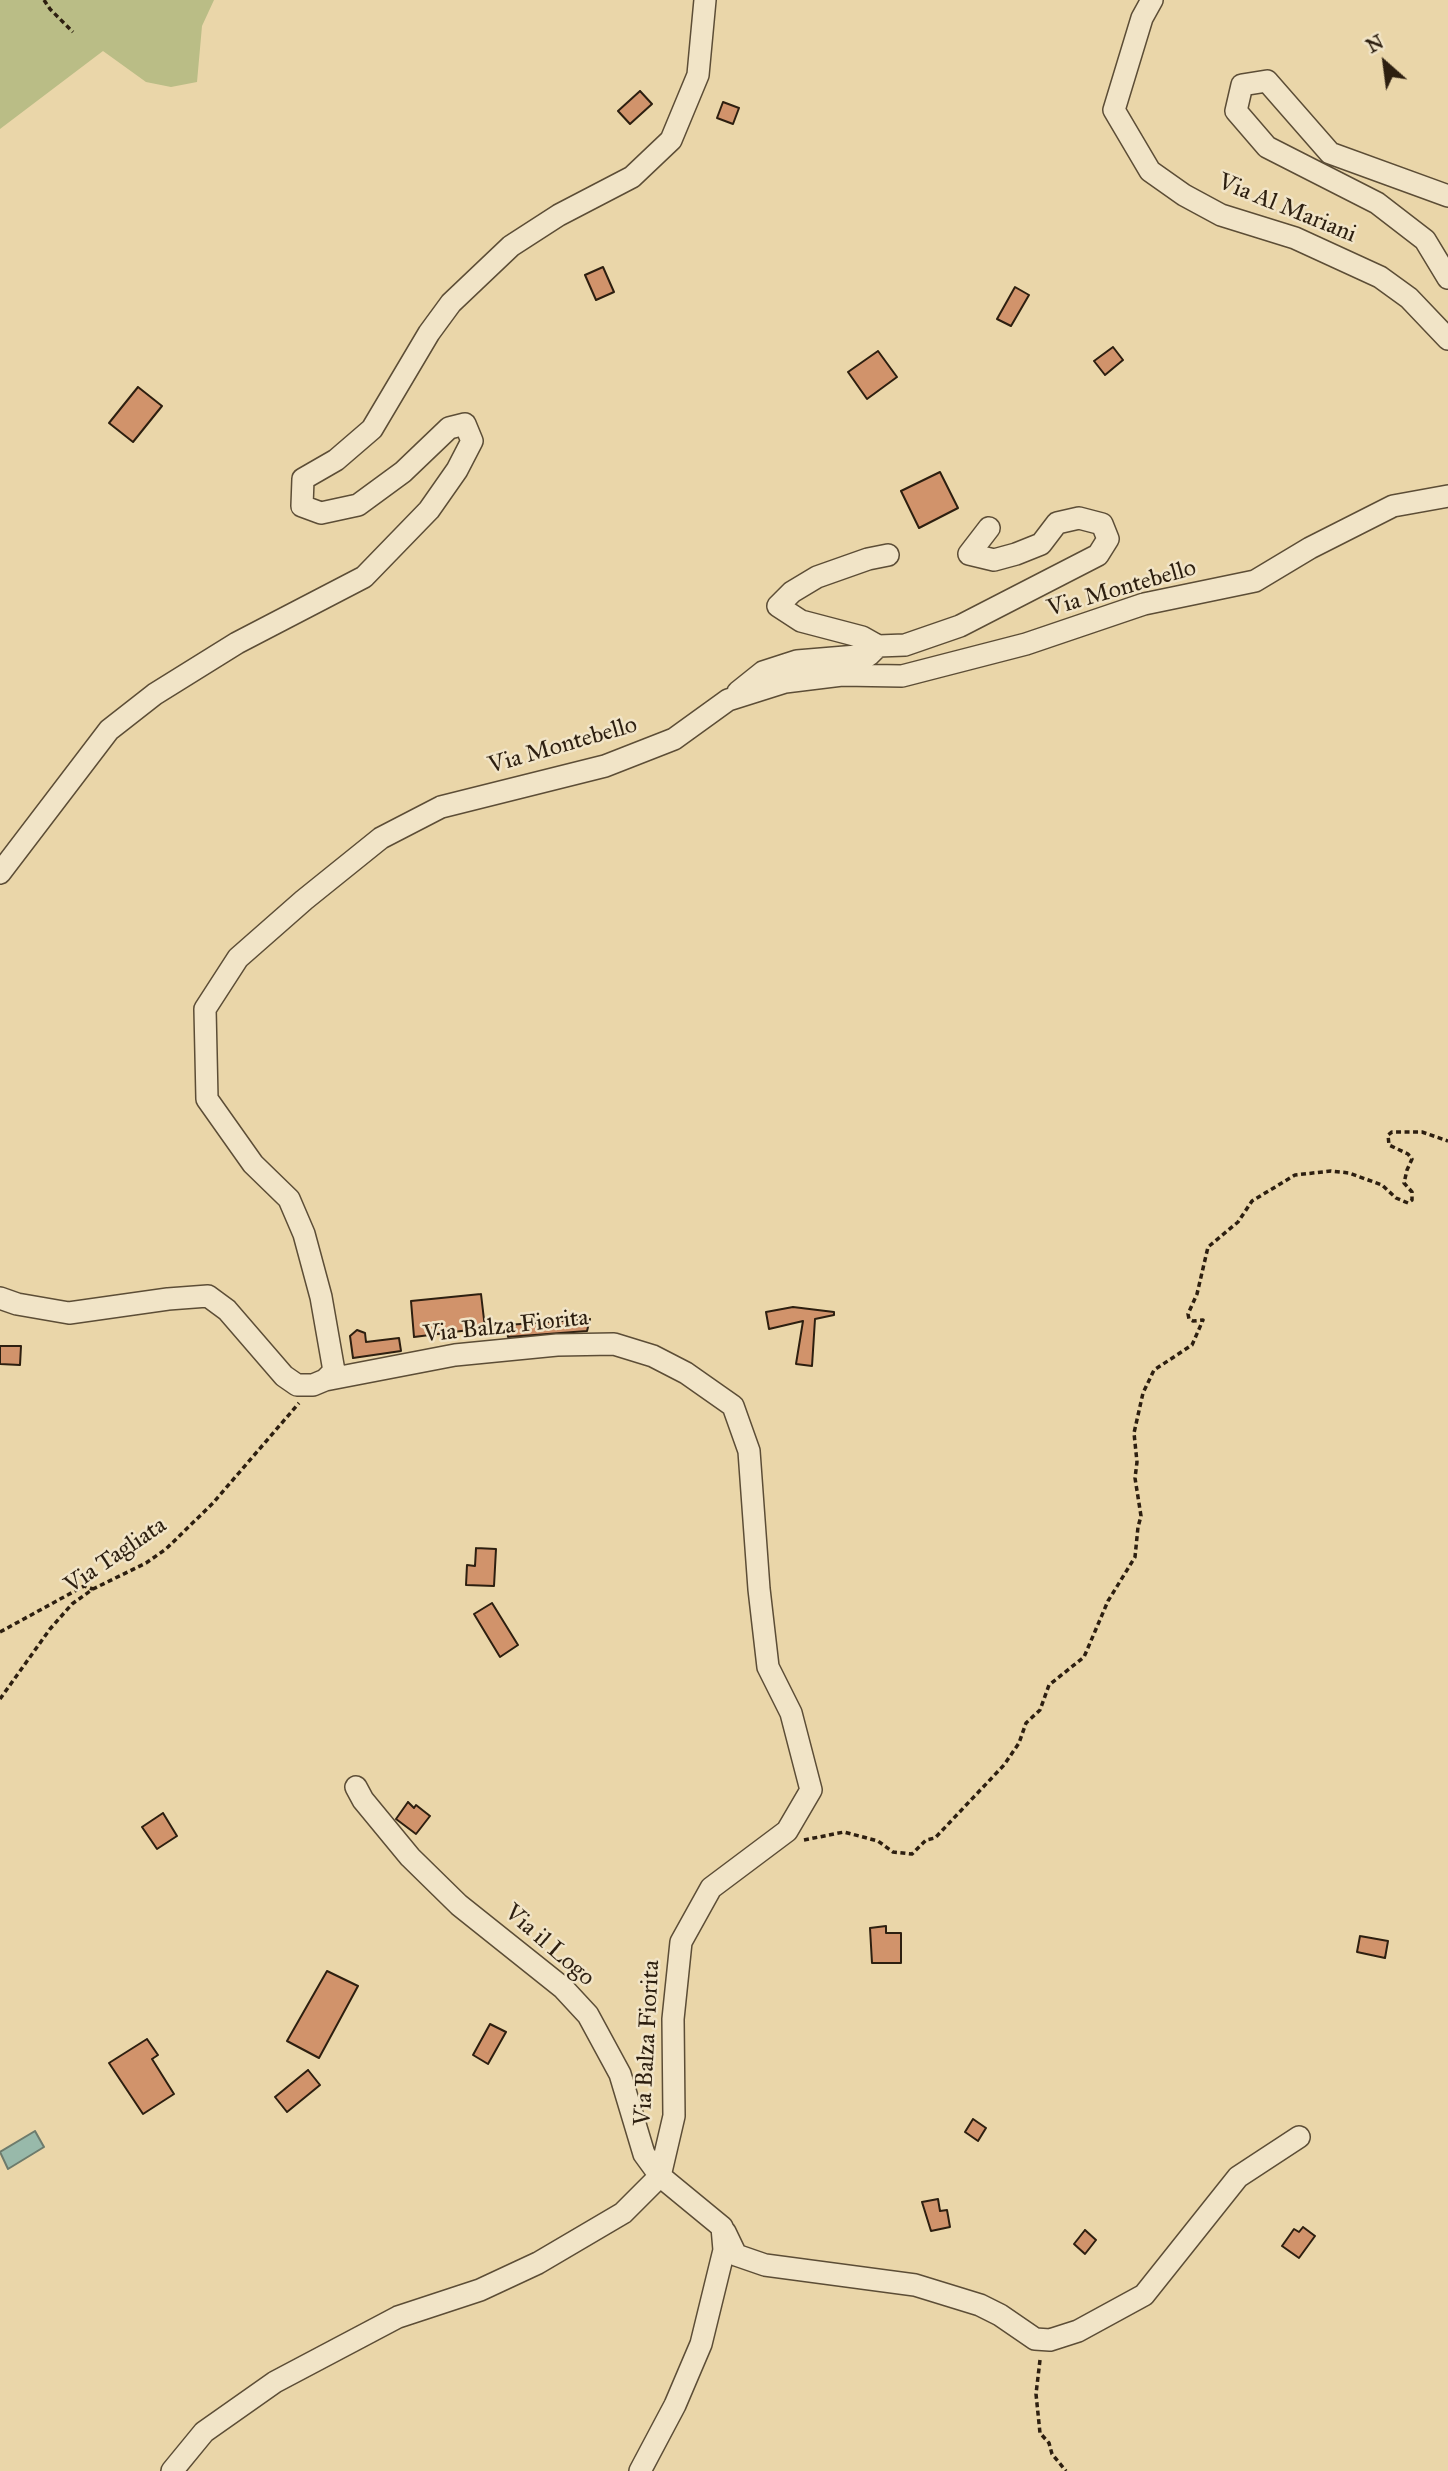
<!DOCTYPE html>
<style>
body{margin:0}
#map{position:relative;width:1448px;height:2471px;overflow:hidden;background:#ead6a9;font-family:"IM FELL Great Primer",serif}
canvas{display:block}
.north{position:absolute;left:1350px;top:28px;width:70px;height:70px;-webkit-text-stroke:5px #f1e4c7;paint-order:stroke;rotate:332deg;font-size:19px;font-weight:700;line-height:28px;text-align:center;color:#2d1f10}
.north::after{content:'';display:block;margin:auto;width:24px;height:32px;background:#2d1f10;clip-path:polygon(50% 0,100% 100%,50% 72%,0 100%)}
</style>
<div id="map">
<canvas width="1448" height="2471"></canvas>
<div class="north">N</div>
</div>
<script>
const g = document.querySelector('canvas').getContext('2d');
g.lineJoin = 'round';
function fill(path, color) {
  g.fillStyle = color;
  g.fill(path, 'evenodd');
}
function shape(rows) {
  const path = new Path2D();
  for (const r of rows) {
    path.moveTo(r[0], r[1]);
    for (let i = 2; i < r.length; i += 2) path.lineTo(r[i], r[i + 1]);
  }
  return path;
}
function strokePath(path, color, width, dash) {
  g.strokeStyle = color;
  g.lineWidth = width;
  g.lineCap = dash ? 'butt' : 'round';
  g.setLineDash(dash || []);
  g.stroke(path);
}
function label(font, color, halo, rows, align = 'center') {
  g.font = font + ' "IM FELL Great Primer",serif';
  g.lineWidth = 5;
  g.setLineDash([]);
  g.textBaseline = 'middle';
  g.strokeStyle = halo;
  g.fillStyle = color;
  for (const [text, x, y, turn = 0] of rows) {
    g.save();
    g.translate(x, y);
    g.rotate((+turn || 0) * Math.PI / 180);
    g.textAlign = isNaN(turn) ? turn : align;
    if (halo) g.strokeText(text, 0, 0);
    g.fillText(text, 0, 0);
    g.restore();
  }
}
fill(shape([
 [0,0,214,0,202,26,197,82,171,87,146,82,103,51,0,129]
]), '#babd86');
const water = shape([
 [35,2131,44,2147,8,2169,0,2152,35,2131]
]);
fill(water, '#98b9aa');
strokePath(water, '#6d7b6c', 2);
const building = shape([
 [640,91,652,104,630,124,618,111,640,91],
 [723,102,739,108,733,124,717,118,723,102],
 [603,267,614,292,596,300,585,275,603,267],
 [1015,287,1029,295,1011,326,997,319,1015,287],
 [1113,347,1123,360,1105,375,1094,361,1113,347],
 [878,351,897,377,867,399,848,372,878,351],
 [138,387,162,406,133,442,109,423,138,387],
 [940,472,958,508,919,528,901,491,940,472],
 [481,1294,485,1328,414,1337,411,1301,481,1294],
 [793,1307,834,1312,834,1315,815,1319,812,1366,796,1364,803,1321,769,1329,766,1312,793,1307],
 [590,1319,587,1331,508,1337,507,1325,590,1319],
 [357,1330,365,1333,366,1342,399,1338,401,1351,353,1358,350,1336,357,1330],
 [0,1346,21,1346,20,1365,0,1364,0,1346],
 [476,1548,496,1549,494,1586,466,1585,467,1565,475,1566,476,1548],
 [492,1603,518,1645,500,1657,474,1614,492,1603],
 [408,1802,414,1808,416,1805,430,1816,416,1834,396,1819,408,1802],
 [163,1813,177,1836,157,1849,142,1827,163,1813],
 [886,1926,886,1933,901,1933,901,1963,872,1963,870,1928,886,1926],
 [1360,1936,1388,1941,1385,1958,1357,1952,1360,1936],
 [327,1971,358,1986,319,2058,287,2041,327,1971],
 [490,2024,506,2032,488,2064,473,2055,490,2024],
 [147,2039,158,2055,152,2059,174,2094,143,2114,109,2063,147,2039],
 [308,2070,320,2085,287,2112,275,2097,308,2070],
 [973,2119,986,2128,978,2141,965,2132,973,2119],
 [938,2199,940,2211,947,2210,950,2227,931,2231,922,2202,938,2199],
 [1303,2227,1315,2236,1299,2258,1282,2246,1294,2229,1299,2232,1303,2227],
 [1085,2230,1096,2240,1085,2254,1074,2244,1085,2230]
]);
fill(building, '#d1936b');
strokePath(building, '#2d1f10', 2);
const minor = shape([
 [1152,0,1142,18,1114,110,1150,171,1184,195,1221,215,1295,238,1380,277,1409,298,1448,339],
 [1448,196,1330,153,1267,81,1242,85,1236,111,1267,147,1377,203,1425,240,1448,278],
 [878,646,862,637,801,621,778,606,792,592,817,577,868,559,888,555],
 [738,692,763,672,797,661,869,655,878,646,905,645,960,626,1098,555,1108,539,1102,524,1079,518,1057,523,1041,544,1016,554,994,560,969,554,989,528],
 [0,873,109,730,155,694,237,643,364,577,429,510,457,470,472,441,465,424,449,428,403,472,358,505,321,513,302,506,303,479,336,460,372,429,429,333,451,303,511,246,559,215,632,177,671,140,698,75,705,0],
 [0,1298,17,1304,69,1313,168,1299,208,1296,227,1310,284,1376,297,1385,313,1385,325,1380,334,1371,321,1297,304,1234,289,1199,253,1164,207,1099,205,1009,238,958,304,900,381,838,441,807,605,766,674,739,728,700,785,682,842,675,902,676,1026,644,1144,604,1255,581,1310,548,1393,506,1448,496],
 [356,1787,363,1800,410,1857,459,1905,563,1988,588,2015,620,2074,644,2154,660,2176,722,2227,724,2250,701,2344,675,2405,640,2471],
 [725,2232,736,2255,765,2265,915,2285,980,2305,1000,2315,1035,2339,1050,2340,1078,2331,1144,2295,1238,2177,1299,2137],
 [172,2471,204,2432,275,2382,398,2317,480,2290,538,2263,623,2213,660,2176,674,2116,673,2019,681,1942,711,1888,787,1831,811,1790,791,1713,768,1667,759,1589,749,1451,733,1406,686,1373,653,1356,614,1344,557,1345,455,1355,325,1380]
]);
strokePath(minor, '#5c4d36', 24);
strokePath(shape([
 [44,0,50,9,73,32],
 [0,1632,84,1586,93,1589],
 [0,1699,50,1629,72,1604,93,1589,146,1563,166,1549,213,1503,299,1403],
 [804,1840,844,1832,878,1841,893,1852,912,1854,926,1840,935,1838,1004,1765,1019,1743,1026,1723,1040,1710,1049,1685,1084,1657,1108,1601,1135,1557,1138,1527,1141,1516,1135,1478,1137,1462,1134,1433,1143,1393,1154,1370,1192,1345,1203,1320,1193,1321,1189,1319,1188,1314,1197,1294,1208,1247,1238,1222,1252,1201,1295,1175,1331,1171,1349,1173,1382,1185,1396,1198,1408,1203,1412,1200,1412,1192,1404,1183,1407,1170,1412,1159,1408,1154,1389,1145,1388,1135,1392,1132,1422,1132,1448,1141],
 [1040,2360,1036,2394,1040,2433,1049,2443,1052,2454,1066,2471]
]), '#2d1f10', 3.5, [5, 3.5]);
strokePath(minor, '#f1e4c7', 21);
label('24px', '#2d1f10', '#f1e4c7', [
 ["Via Al Mariani",1287,209,22],
 ["Via Montebello",1122,589,-16],
 ["Via Montebello",563,746,-16],
 ["Via Balza Fiorita",506,1327,-6],
 ["Via Tagliata",116,1556,-34],
 ["Via il Logo",549,1946,41],
 ["Via Balza Fiorita",648,2043,-87]
]);
</script>
